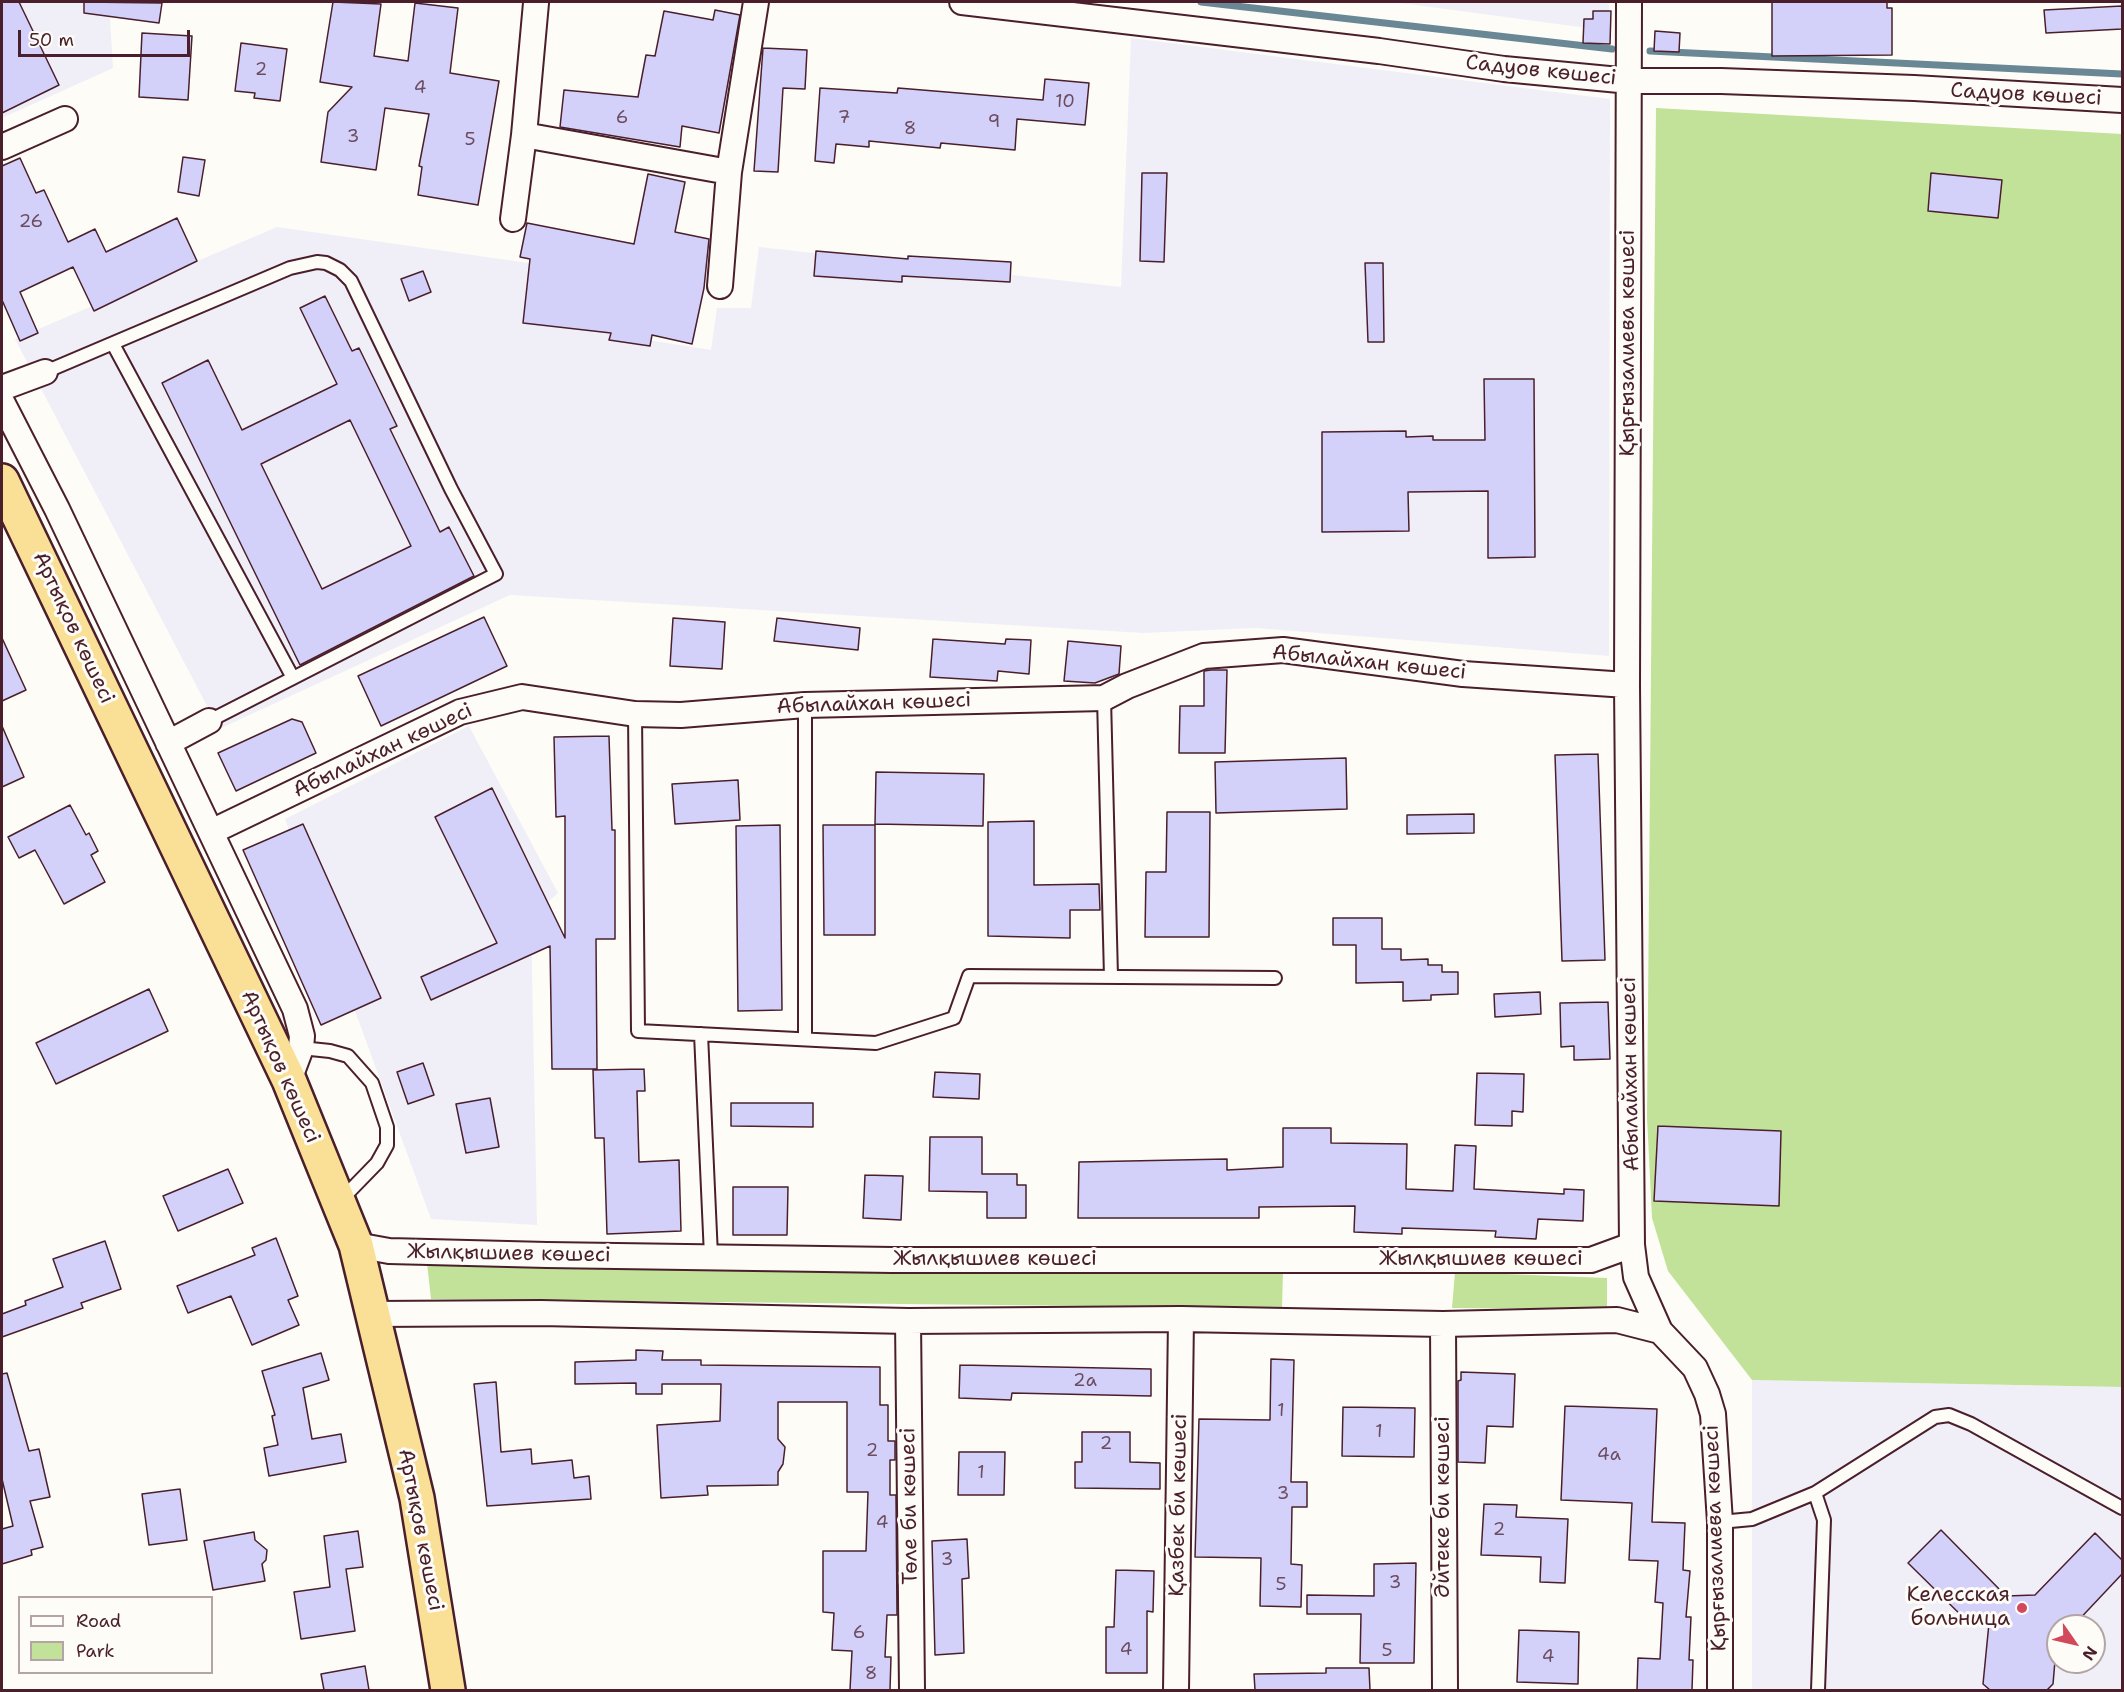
<!DOCTYPE html>
<meta charset="utf-8">
<style>
body{margin:0}
#map{position:relative;width:2124px;height:1692px;overflow:hidden;background:#fdfcf7;font-family:"Shantell Sans",sans-serif}
canvas{display:block}
.frame{position:absolute;inset:0;border:3px solid #4a1f2b;pointer-events:none}
.legend{position:absolute;left:18px;top:1596px;width:195px;height:78px;box-sizing:border-box;background:#fdfcf7;border:2px solid #b5a4a5;margin:0;padding:8px 10px;list-style:none;font-size:18px;color:#4a1f2b}
.legend li{display:flex;align-items:center;gap:12px;height:30px}
.legend b{width:30px;border:2px solid #b5a4a5}
.north{position:absolute;left:2046px;top:1614px;width:60px;height:60px;box-sizing:border-box;background:#fdfcf7;border:2px solid #b5a4a5;border-radius:50%;rotate:124deg;font-size:16px;font-weight:700;line-height:24px;text-align:center;color:#4a1f2b}
.north::after{content:'';display:block;margin:auto;width:21px;height:27px;background:#d1495b;clip-path:polygon(50% 0,100% 100%,50% 72%,0 100%)}
.scale{position:absolute;left:18px;top:30px;width:172px;height:27px;box-sizing:border-box;border:3px solid #4a1f2b;border-top:0;padding-left:8px;font-size:18px;line-height:21px;white-space:nowrap;color:#4a1f2b;-webkit-text-stroke:4px #fdfcf7;paint-order:stroke}
</style>
<div id="map">
<canvas width="2124" height="1692"></canvas>
<div class="frame"></div>
<ul class="legend">
<li><b style="height:8px;background:#fdfcf7"></b>Road</li>
<li><b style="height:16px;background:#c2e29a"></b>Park</li>
</ul>
<div class="north">N</div>
<div class="scale">50 m</div>
</div>
<script>
const g = document.querySelector('canvas').getContext('2d');
g.lineJoin = 'round';
function fill(path, color) {
  g.fillStyle = color;
  g.fill(path, 'evenodd');
}
function shape(rows) {
  const path = new Path2D();
  for (const r of rows) {
    path.moveTo(r[0], r[1]);
    for (let i = 2; i < r.length; i += 2) path.lineTo(r[i], r[i + 1]);
  }
  return path;
}
function strokePath(path, color, width, dash) {
  g.strokeStyle = color;
  g.lineWidth = width;
  g.lineCap = dash ? 'butt' : 'round';
  g.setLineDash(dash || []);
  g.stroke(path);
}
function label(font, color, halo, rows, align = 'center') {
  g.font = font + ' "Shantell Sans",sans-serif';
  g.lineWidth = 6;
  g.setLineDash([]);
  g.textBaseline = 'middle';
  g.strokeStyle = halo;
  g.fillStyle = color;
  for (const [text, x, y, turn = 0] of rows) {
    g.save();
    g.translate(x, y);
    g.rotate((+turn || 0) * Math.PI / 180);
    g.textAlign = isNaN(turn) ? turn : align;
    if (halo) g.strokeText(text, 0, 0);
    g.fillText(text, 0, 0);
    g.restore();
  }
}
fill(shape([
 [2,2,109,2,113,68,2,118],
 [1393,2,1609,2,1610,31],
 [1131,38,1610,99,1609,656,1256,628,1143,633,510,595,219,729,15,339,277,227,619,276,609,334,711,350,717,308,751,308,759,247,1121,287],
 [469,726,558,893,531,917,537,1225,431,1219,285,819],
 [1752,1380,2122,1387,2122,1690,1752,1690],
 [2058,1626,2094,1626,2094,1662,2058,1662]
]), '#f0eff8');
fill(shape([
 [1656,108,2122,134,2122,1387,1752,1380,1668,1271,1652,1218,1647,1117],
 [427,1263,1283,1271,1282,1308,431,1299],
 [1455,1272,1607,1278,1607,1309,1452,1308]
]), '#c2e29a');
strokePath(shape([
 [1201,2,1612,49],
 [1650,51,2122,74]
]), '#698795', 7);
const building = shape([
 [2,2,19,2,59,85,2,113,2,2],
 [84,2,162,3,159,23,84,13,84,2],
 [333,2,381,4,374,56,408,61,415,3,458,8,450,73,499,81,478,205,418,195,422,167,419,166,429,114,385,108,376,170,321,162,328,112,352,87,320,82,333,2],
 [1772,2,1887,2,1887,8,1892,8,1892,55,1772,56,1772,2],
 [2122,6,2122,29,2046,33,2044,10,2122,6],
 [715,10,740,15,719,133,682,126,680,147,560,127,564,90,638,97,646,55,655,56,664,11,713,20,715,10],
 [1593,11,1611,11,1610,44,1583,43,1584,19,1593,19,1593,11],
 [1655,31,1680,33,1679,52,1654,51,1655,31],
 [142,33,192,36,188,100,139,97,142,33],
 [241,43,287,49,280,101,254,98,255,93,235,91,241,43],
 [763,48,807,50,805,89,783,88,778,172,754,171,763,48],
 [1045,79,1089,83,1085,125,1017,119,1015,150,941,143,940,148,869,141,869,147,836,144,834,163,815,161,820,88,897,93,898,88,1043,100,1045,79],
 [183,157,205,160,199,196,178,192,183,157],
 [20,158,36,193,44,190,68,242,95,229,106,252,177,218,197,261,94,311,73,267,20,292,38,333,20,341,2,300,2,166,20,158],
 [1142,173,1167,173,1164,262,1140,261,1142,173],
 [1931,173,2002,180,1998,218,1928,211,1931,173],
 [648,174,685,182,675,232,709,239,704,288,692,344,652,335,650,346,609,340,611,333,523,323,530,259,520,257,527,223,634,244,648,174],
 [816,251,908,259,908,256,1011,262,1010,282,902,276,902,282,814,276,816,251],
 [1365,263,1383,263,1384,342,1368,342,1365,263],
 [423,271,431,292,409,301,401,279,423,271],
 [325,296,352,351,359,348,397,426,390,429,440,532,449,527,474,576,300,665,162,383,208,360,242,430,337,384,300,308,325,296],
 [350,420,411,546,322,589,261,464,350,420],
 [1484,379,1534,379,1535,557,1488,558,1488,491,1408,492,1409,531,1322,532,1322,432,1406,431,1406,437,1433,436,1433,440,1485,440,1484,379],
 [484,617,507,666,381,726,358,676,484,617],
 [673,618,725,622,722,669,670,666,673,618],
 [777,618,860,628,858,650,774,641,777,618],
 [2,638,26,690,2,701,2,638],
 [933,639,1005,644,1006,639,1031,640,1029,674,998,671,997,681,930,677,933,639],
 [1068,641,1121,646,1119,674,1095,683,1064,681,1068,641],
 [1211,670,1227,670,1225,753,1179,753,1180,706,1204,706,1204,671,1211,670],
 [292,719,302,722,316,753,236,791,218,753,292,719],
 [2,726,24,777,2,787,2,726],
 [609,736,612,830,615,830,615,939,596,939,597,1069,552,1069,550,946,431,1000,421,977,497,943,435,817,492,788,565,938,565,816,556,817,554,737,609,736],
 [1598,754,1605,960,1562,961,1555,755,1598,754],
 [1346,758,1347,809,1216,813,1215,762,1346,758],
 [876,772,984,774,983,826,875,824,876,772],
 [738,780,740,820,675,824,672,784,738,780],
 [70,805,86,835,89,833,98,851,91,855,105,882,64,904,35,850,19,858,8,837,70,805],
 [1167,812,1210,812,1209,937,1145,937,1146,872,1166,872,1167,812],
 [1474,814,1474,833,1407,834,1407,815,1474,814],
 [1034,821,1034,885,1099,884,1100,910,1070,910,1070,938,988,936,988,822,1034,821],
 [303,824,381,998,321,1025,243,850,303,824],
 [780,825,782,1010,738,1011,736,826,780,825],
 [823,825,875,825,875,935,824,935,823,825],
 [1333,918,1382,918,1382,949,1401,949,1401,960,1428,959,1428,965,1442,965,1442,972,1458,972,1458,994,1431,995,1431,1000,1403,1001,1403,982,1356,983,1356,945,1333,945,1333,918],
 [149,989,168,1031,56,1084,36,1043,149,989],
 [1540,992,1541,1014,1495,1017,1494,994,1540,992],
 [1608,1002,1610,1059,1574,1060,1574,1046,1561,1047,1560,1003,1608,1002],
 [423,1063,434,1095,408,1104,397,1072,423,1063],
 [644,1069,645,1091,637,1091,639,1162,679,1160,681,1231,607,1234,604,1138,595,1138,593,1070,644,1069],
 [935,1072,980,1074,979,1099,933,1097,935,1072],
 [1477,1073,1524,1074,1523,1112,1512,1111,1512,1126,1475,1125,1477,1073],
 [490,1098,499,1147,466,1153,456,1104,490,1098],
 [731,1103,813,1103,813,1127,731,1126,731,1103],
 [1658,1126,1781,1131,1779,1206,1654,1201,1658,1126],
 [1283,1128,1331,1128,1331,1143,1407,1144,1406,1189,1453,1191,1455,1145,1476,1146,1474,1189,1564,1194,1564,1189,1584,1190,1583,1221,1538,1219,1536,1239,1495,1237,1496,1231,1402,1228,1402,1234,1354,1232,1355,1206,1259,1207,1259,1218,1078,1218,1079,1162,1227,1159,1227,1170,1283,1167,1283,1128],
 [930,1137,982,1137,982,1174,1017,1174,1017,1185,1026,1185,1026,1218,987,1218,987,1192,929,1191,930,1137],
 [228,1169,243,1203,178,1231,163,1196,228,1169],
 [865,1175,903,1176,901,1220,863,1218,865,1175],
 [733,1187,788,1187,787,1235,733,1235,733,1187],
 [276,1238,298,1296,288,1300,299,1325,252,1345,231,1296,188,1313,177,1286,255,1255,252,1248,276,1238],
 [105,1241,121,1289,81,1303,83,1308,2,1337,2,1314,26,1305,25,1301,63,1287,53,1259,105,1241],
 [636,1350,663,1351,662,1360,701,1360,701,1365,880,1367,880,1405,888,1405,888,1441,895,1441,895,1460,890,1460,890,1495,896,1495,897,1615,887,1615,885,1657,891,1657,890,1690,850,1690,852,1651,832,1650,834,1613,823,1612,823,1551,866,1551,868,1492,847,1492,847,1402,778,1402,778,1439,785,1447,783,1464,778,1472,778,1485,707,1486,708,1495,661,1498,657,1425,720,1421,721,1384,662,1384,662,1394,636,1394,636,1383,575,1384,575,1362,636,1360,636,1350],
 [321,1353,329,1380,303,1388,312,1439,341,1434,346,1462,269,1476,264,1448,278,1445,272,1416,275,1415,262,1371,321,1353],
 [1271,1359,1294,1360,1291,1482,1307,1482,1307,1507,1292,1507,1291,1564,1302,1565,1301,1607,1260,1606,1261,1558,1195,1557,1199,1419,1270,1420,1271,1359],
 [960,1365,1151,1369,1151,1396,1012,1393,1011,1400,959,1398,960,1365],
 [1461,1372,1515,1374,1513,1427,1487,1426,1485,1463,1458,1462,1458,1381,1461,1380,1461,1372],
 [7,1373,29,1451,39,1449,50,1497,30,1501,43,1547,31,1550,32,1555,2,1564,2,1529,13,1526,2,1479,2,1374,7,1373],
 [496,1382,501,1452,531,1449,532,1464,572,1460,574,1478,589,1476,591,1499,487,1506,474,1384,496,1382],
 [1565,1406,1657,1409,1652,1522,1685,1523,1683,1570,1690,1571,1686,1617,1691,1617,1689,1660,1693,1660,1692,1690,1637,1690,1638,1658,1660,1659,1663,1603,1655,1602,1658,1561,1629,1560,1632,1503,1561,1500,1565,1406],
 [1343,1407,1415,1408,1414,1457,1342,1456,1343,1407],
 [1082,1432,1130,1432,1130,1462,1160,1463,1160,1489,1075,1488,1075,1462,1082,1462,1082,1432],
 [959,1452,1005,1452,1004,1495,958,1495,959,1452],
 [180,1489,187,1540,149,1545,142,1494,180,1489],
 [1484,1504,1517,1505,1516,1517,1568,1519,1565,1583,1540,1582,1541,1557,1481,1555,1484,1504],
 [1941,1530,2006,1596,2035,1595,2095,1533,2122,1560,2122,1574,2073,1626,2058,1626,2053,1684,2047,1690,1990,1690,1983,1684,1990,1613,1970,1624,1908,1563,1941,1530],
 [358,1531,363,1567,346,1569,355,1631,301,1639,294,1592,330,1587,324,1536,358,1531],
 [254,1532,255,1540,267,1550,266,1560,262,1564,265,1581,213,1590,204,1541,254,1532],
 [967,1539,969,1578,962,1579,964,1653,935,1655,932,1541,967,1539],
 [1416,1563,1414,1663,1360,1663,1361,1614,1307,1614,1307,1595,1374,1596,1374,1564,1416,1563],
 [1116,1570,1154,1571,1153,1612,1147,1611,1147,1673,1106,1673,1106,1627,1114,1627,1116,1570],
 [1519,1630,1579,1632,1578,1684,1517,1682,1519,1630],
 [365,1666,369,1690,324,1690,321,1674,365,1666],
 [1326,1668,1369,1668,1370,1690,1255,1690,1254,1674,1326,1673,1326,1668]
]);
fill(building, '#d3d1fa');
strokePath(building, '#4a1f2b', 1.5);
const lane = shape([
 [113,344,293,678],
 [45,372,290,268,317,262,326,263,340,270,351,281,451,489,496,574,209,721],
 [1104,698,1111,977],
 [805,705,805,1039],
 [635,714,638,1031,876,1043,954,1018,969,976,1275,978],
 [701,1034,711,1256],
 [301,1048,330,1051,348,1056,372,1083,387,1127,387,1145,377,1163,340,1201],
 [1815,1493,1824,1520,1818,1690],
 [1720,1522,1752,1519,1815,1493,1935,1417,1949,1415,1971,1424,2122,1508]
]);
const street = shape([
 [962,2,1379,51,1504,69,1630,81,1721,81,1914,88,2122,100],
 [1629,2,1627,685,1632,1245,1636,1277,1660,1331,1695,1368,1707,1394,1713,1414,1720,1522,1720,1690],
 [524,135,729,172],
 [2,147,65,119],
 [513,219,524,135,536,3],
 [720,286,729,172,756,2],
 [2,388,45,372],
 [2,402,57,509,295,1009,302,1036,301,1048,289,1080],
 [168,743,209,721],
 [211,832,460,712,522,697,635,714,681,715,805,705,1104,698,1127,686,1204,656,1283,650,1463,674,1627,685],
 [356,1245,389,1251,547,1255,893,1260,1591,1260,1632,1245],
 [374,1314,541,1313,908,1321,1181,1319,1443,1324,1617,1320,1660,1331],
 [908,1321,912,1690],
 [1443,1324,1445,1690],
 [1176,1690,1181,1319]
]);
const highway = shape([
 [2,481,289,1080,356,1245,417,1498,448,1690]
]);
strokePath(lane, '#4a1f2b', 16);
strokePath(street, '#4a1f2b', 28);
strokePath(highway, '#4a1f2b', 38);
strokePath(lane, '#fdfcf7', 12);
strokePath(street, '#fdfcf7', 24);
strokePath(highway, '#fadf96', 33);
for (const [x, y, r, color] of [
 [2022,1608,6,"#d1495b"]
]) {
  const dot = new Path2D();
  dot.arc(x, y, r, 0, 2 * Math.PI);
  g.fillStyle = color;
  g.fill(dot);
  strokePath(dot, '#fdfcf7', 2);
}
label('18px', '#6c4c5f', null, [
 ["2",261,70],
 ["4",420,88],
 ["10",1065,102],
 ["6",622,118],
 ["7",844,118],
 ["9",994,122],
 ["8",910,129],
 ["3",353,137],
 ["5",470,140],
 ["26",31,222],
 ["2а",1085,1381],
 ["1",1281,1411],
 ["1",1379,1432],
 ["2",1106,1444],
 ["2",872,1451],
 ["4а",1609,1455],
 ["1",981,1473],
 ["3",1283,1494],
 ["4",882,1523],
 ["2",1499,1530],
 ["3",947,1560],
 ["3",1395,1583],
 ["5",1281,1585],
 ["6",859,1633],
 ["4",1126,1650],
 ["5",1387,1651],
 ["4",1548,1657],
 ["8",871,1674]
]);
label('21px', '#4a1f2b', '#fdfcf7', [
 ["Садуов көшесі",1541,71,6],
 ["Садуов көшесі",2026,95,3],
 ["Қырғызалиева көшесі",1629,343,-90],
 ["Артықов көшесі",73,628,65],
 ["Абылайхан көшесі",1369,663,6],
 ["Абылайхан көшесі",874,704,-2],
 ["Абылайхан көшесі",383,751,-25],
 ["Артықов көшесі",280,1067,66],
 ["Абылайхан көшесі",1631,1074,-91],
 ["Жылқышиев көшесі",509,1254,1],
 ["Жылқышиев көшесі",995,1260],
 ["Жылқышиев көшесі",1481,1260],
 ["Қазбек би көшесі",1179,1505,-89],
 ["Төле би көшесі",910,1506,-91],
 ["Әйтеке би көшесі",1444,1507,-90],
 ["Артықов көшесі",420,1530,79],
 ["Қырғызалиева көшесі",1716,1538,-92]
]);
label('21px', '#4a1f2b', '#fdfcf7', [
 ["Келесская",2010,1596],
 ["больница",2010,1620]
], 'right');
</script>
